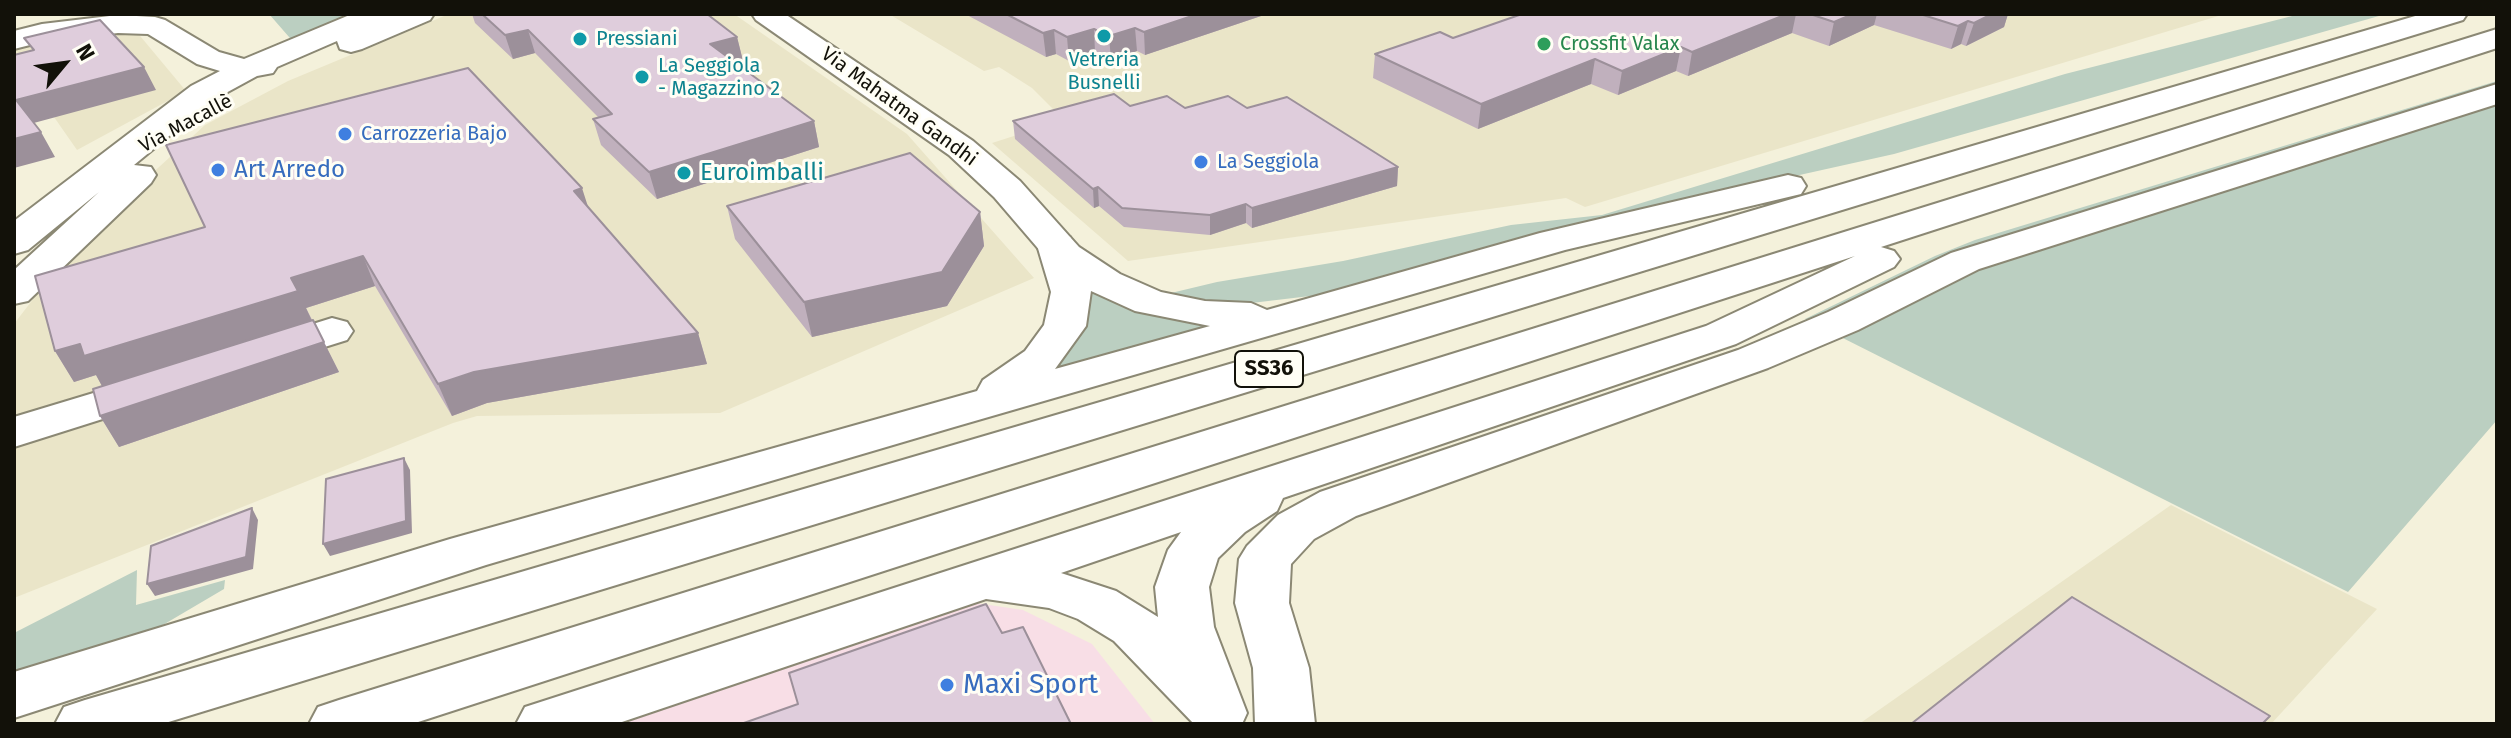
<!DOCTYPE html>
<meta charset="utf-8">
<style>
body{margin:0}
#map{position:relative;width:2511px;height:738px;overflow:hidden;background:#f4f1db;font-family:"Fira Sans",sans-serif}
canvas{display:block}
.frame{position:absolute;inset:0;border:16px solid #121109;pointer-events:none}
.north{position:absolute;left:24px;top:24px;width:80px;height:80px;-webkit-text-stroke:6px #fffef5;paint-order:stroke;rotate:61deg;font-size:22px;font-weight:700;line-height:32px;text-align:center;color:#121109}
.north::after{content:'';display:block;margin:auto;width:28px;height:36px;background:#121109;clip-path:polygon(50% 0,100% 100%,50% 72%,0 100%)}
</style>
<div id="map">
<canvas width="2511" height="738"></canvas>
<div class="frame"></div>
<div class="north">N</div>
</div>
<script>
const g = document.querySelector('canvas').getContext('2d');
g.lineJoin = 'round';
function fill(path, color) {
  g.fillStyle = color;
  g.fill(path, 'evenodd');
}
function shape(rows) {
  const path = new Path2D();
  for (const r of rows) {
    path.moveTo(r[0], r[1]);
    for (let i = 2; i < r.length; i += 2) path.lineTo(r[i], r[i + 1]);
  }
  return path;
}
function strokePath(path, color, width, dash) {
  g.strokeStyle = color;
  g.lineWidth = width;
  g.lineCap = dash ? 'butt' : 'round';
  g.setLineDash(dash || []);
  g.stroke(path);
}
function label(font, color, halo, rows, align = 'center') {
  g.font = font + ' "Fira Sans",sans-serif';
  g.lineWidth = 6;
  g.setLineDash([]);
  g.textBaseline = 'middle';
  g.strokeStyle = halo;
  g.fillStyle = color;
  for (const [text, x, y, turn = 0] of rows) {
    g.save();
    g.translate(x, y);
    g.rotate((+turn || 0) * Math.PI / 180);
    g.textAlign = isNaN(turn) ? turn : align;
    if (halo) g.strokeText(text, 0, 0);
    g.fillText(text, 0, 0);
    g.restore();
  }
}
fill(shape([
 [969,602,1023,610,1092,644,1155,724,617,724]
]), '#f8dee6');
fill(shape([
 [449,14,734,14,907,134,1034,278,720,413,477,416,453,423,14,598,14,324,77,242,205,125,288,81],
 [889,14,2225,14,1585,207,1566,198,1128,261,992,143,1064,120,1032,88,999,67,984,71],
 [136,31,186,91,77,150,54,117,14,127,14,47,43,39],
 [2171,505,2377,609,2271,724,1859,724]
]), '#eae5c8');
fill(shape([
 [269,14,366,14,296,45],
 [2300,14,2386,14,1894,154,1633,212,1327,294,1243,304,1214,303,1171,293,1217,282,1343,261,1511,225,1602,215,2065,74],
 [2497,81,2497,420,2348,592,1805,319,1935,256,1975,240],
 [1088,289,1213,326,1051,371],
 [137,570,136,605,225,580,224,589,151,632,14,680,14,633]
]), '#bbcfc1');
const minor = shape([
 [352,14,434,14,430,20,362,49,351,52,340,49,337,41,277,67,273,73,257,76,213,100,134,165,151,167,156,175,151,183,28,301,14,304,14,270,99,192,28,250,14,254,14,221,191,86,220,71,197,64,148,34,118,33,42,42,14,49,14,31,42,24,118,15,155,17,165,20,219,52,244,59,352,14],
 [752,14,785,14,973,141,1020,181,1070,237,1075,245,1070,253,1056,257,1042,253,994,197,949,155,756,20,752,14],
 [2497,84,2497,104,1979,269,1858,330,1768,368,1356,516,1314,539,1291,564,1289,603,1309,668,1315,724,1255,724,1253,668,1235,603,1239,559,1247,546,1278,515,1320,492,1738,350,1828,312,1951,253,2497,84],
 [332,318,347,322,353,331,347,340,264,366,249,362,242,353,249,344,332,318],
 [153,375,169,378,175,388,169,398,14,447,14,417,153,375]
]);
const highway = shape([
 [2422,14,2467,14,2463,20,162,724,55,724,64,707,85,700,2422,14],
 [2497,29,2497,48,1881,247,1894,251,1900,259,1894,267,1736,344,1283,498,1277,511,1245,532,1218,558,1209,587,1214,627,1247,713,1242,724,1194,724,1114,641,1078,619,1049,608,986,599,616,724,516,724,525,707,1706,326,1855,256,412,724,309,724,318,707,339,700,2497,29],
 [1181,532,1168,550,1155,587,1158,617,1116,591,1061,573,1181,532],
 [1788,175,1801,178,1806,186,1801,194,1565,250,954,427,486,565,14,718,14,672,450,539,977,391,983,380,1025,351,1044,325,1051,292,1037,245,1042,237,1056,233,1070,237,1079,247,1120,274,1161,292,1205,301,1251,303,1267,310,1540,233,1788,175],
 [1091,291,1135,311,1210,326,1055,369,1086,326,1091,291]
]);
strokePath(minor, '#8b8874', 4);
strokePath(highway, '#8b8874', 4);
fill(minor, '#fff');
fill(highway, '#fff');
fill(shape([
 [472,14,707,14,737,37,743,61,735,63,814,121,819,147,657,199,601,145,593,119,598,117,535,53,513,59,475,23],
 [965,14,1267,14,1145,55,1137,51,1111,60,1095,52,1069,61,1056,54,1046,57],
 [1522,14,2008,14,2004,27,1966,46,1961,44,1951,49,1874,25,1829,46,1792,33,1688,76,1676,71,1618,95,1591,84,1478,129,1373,78,1375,54,1453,38],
 [1185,108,1247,108,1398,167,1397,186,1252,228,1246,223,1210,235,1124,227,1099,206,1094,208,1015,139,1013,121],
 [727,206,980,212,984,246,947,306,812,337,735,239],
 [589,208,698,333,707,364,487,403,452,416,375,286,306,308,339,372,119,447,100,416,102,386,96,375,74,382,55,351,205,227]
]), '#c0b0bd');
fill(shape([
 [1198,14,1267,14,1145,55,1144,32],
 [1787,14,1796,14,1792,33,1688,76,1692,52],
 [1853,14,1877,14,1874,25,1829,46,1834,22],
 [1992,14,2008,14,2004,27,1966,46,1974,23],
 [1968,21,1961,44,1951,49,1958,26],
 [1135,28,1137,51,1111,60,1109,36],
 [1094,29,1095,52,1069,61,1067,37],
 [528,30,535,53,513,59,505,35],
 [1054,30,1056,54,1046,57,1043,33],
 [737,37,743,61,716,68,710,44],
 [1681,47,1676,71,1618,95,1622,71],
 [1595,59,1591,84,1478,129,1481,104],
 [144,67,156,90,30,124,16,100],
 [814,121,819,147,657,199,649,172],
 [41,132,55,157,14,168,14,139],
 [1398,167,1397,186,1252,228,1252,208],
 [1098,187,1099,206,1094,208,1093,189],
 [582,188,591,216,574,191],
 [1246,204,1246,223,1210,235,1210,215],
 [980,212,984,246,947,306,812,337,804,302],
 [363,256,375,286,306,308,312,321,102,386,96,375,74,382,55,351],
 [698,333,707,364,487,403,452,416,438,384,474,372],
 [324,342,339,372,119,447,100,416],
 [404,458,410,470,412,533,330,556,323,544],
 [252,508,258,520,253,569,155,596,147,584]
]), '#9c909a');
const building = shape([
 [482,14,707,14,737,37,710,44,814,121,649,172,593,119,612,114,528,30,505,35,482,14],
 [1006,14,1198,14,1144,32,1135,28,1109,36,1094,29,1067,37,1054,30,1043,33,1006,14],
 [1522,14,1787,14,1692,52,1681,47,1622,71,1595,59,1481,104,1375,54,1440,32,1453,38,1522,14],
 [1810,14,1853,14,1834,22,1810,14],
 [1920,14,1992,14,1974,23,1968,21,1958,26,1920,14],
 [100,20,144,67,16,100,41,132,14,139,14,55,34,50,24,38,100,20],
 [468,68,582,188,574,191,698,333,474,372,438,384,363,256,291,278,298,291,84,356,80,344,55,351,35,276,205,227,166,145,468,68],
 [1114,94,1130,106,1167,96,1185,108,1228,96,1247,108,1287,97,1398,167,1252,208,1246,204,1210,215,1122,208,1098,187,1093,189,1013,121,1114,94],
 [910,153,980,212,942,272,804,302,727,206,910,153],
 [313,320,324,342,100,416,93,389,313,320],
 [404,458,406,521,323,544,326,479,404,458],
 [252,508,246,557,147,584,151,546,252,508],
 [2072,597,2270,716,2262,724,1911,724,2072,597],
 [986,604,1002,633,1023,627,1071,724,741,724,798,704,789,673,986,604]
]);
fill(building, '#dfcddc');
strokePath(building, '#9c909a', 2);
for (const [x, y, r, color] of [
 [1104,36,8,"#0f9aa8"],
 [580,39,8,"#0f9aa8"],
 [1544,44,8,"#2e9e5b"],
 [642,77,8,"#0f9aa8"],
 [345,134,8,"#3f7fe0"],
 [1201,162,8,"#3f7fe0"],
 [218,170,8,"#3f7fe0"],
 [684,173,8,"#0f9aa8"],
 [947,685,8,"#3f7fe0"]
]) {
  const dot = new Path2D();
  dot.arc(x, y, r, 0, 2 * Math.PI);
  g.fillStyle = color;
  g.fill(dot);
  strokePath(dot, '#fffef5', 3);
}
label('20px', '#0d838f', '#fffef5', [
 ["Pressiani",596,39],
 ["Vetreria",1104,60,"center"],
 ["Busnelli",1104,83,"center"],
 ["La Seggiola",658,66],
 ["- Magazzino 2",658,89]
], 'left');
label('20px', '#27864d', '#fffef5', [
 ["Crossfit Valax",1560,44]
], 'left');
label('20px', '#121109', '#fffef5', [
 ["Via Mahatma Gandhi",899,107,36],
 ["Via Macallè",186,124,-28]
]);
label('20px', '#366cbe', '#fffef5', [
 ["Carrozzeria Bajo",361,134],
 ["La Seggiola",1217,162]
], 'left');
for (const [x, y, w] of [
 [1269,369,68]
]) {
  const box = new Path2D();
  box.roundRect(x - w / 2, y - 18, w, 36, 6);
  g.fillStyle = '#fffef5';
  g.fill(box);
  strokePath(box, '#121109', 2);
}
label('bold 22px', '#121109', null, [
 ["SS36",1269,369]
]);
label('24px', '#366cbe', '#fffef5', [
 ["Art Arredo",234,170]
], 'left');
label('24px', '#0d838f', '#fffef5', [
 ["Euroimballi",700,173]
], 'left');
label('28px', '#366cbe', '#fffef5', [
 ["Maxi Sport",963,685]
], 'left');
</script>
